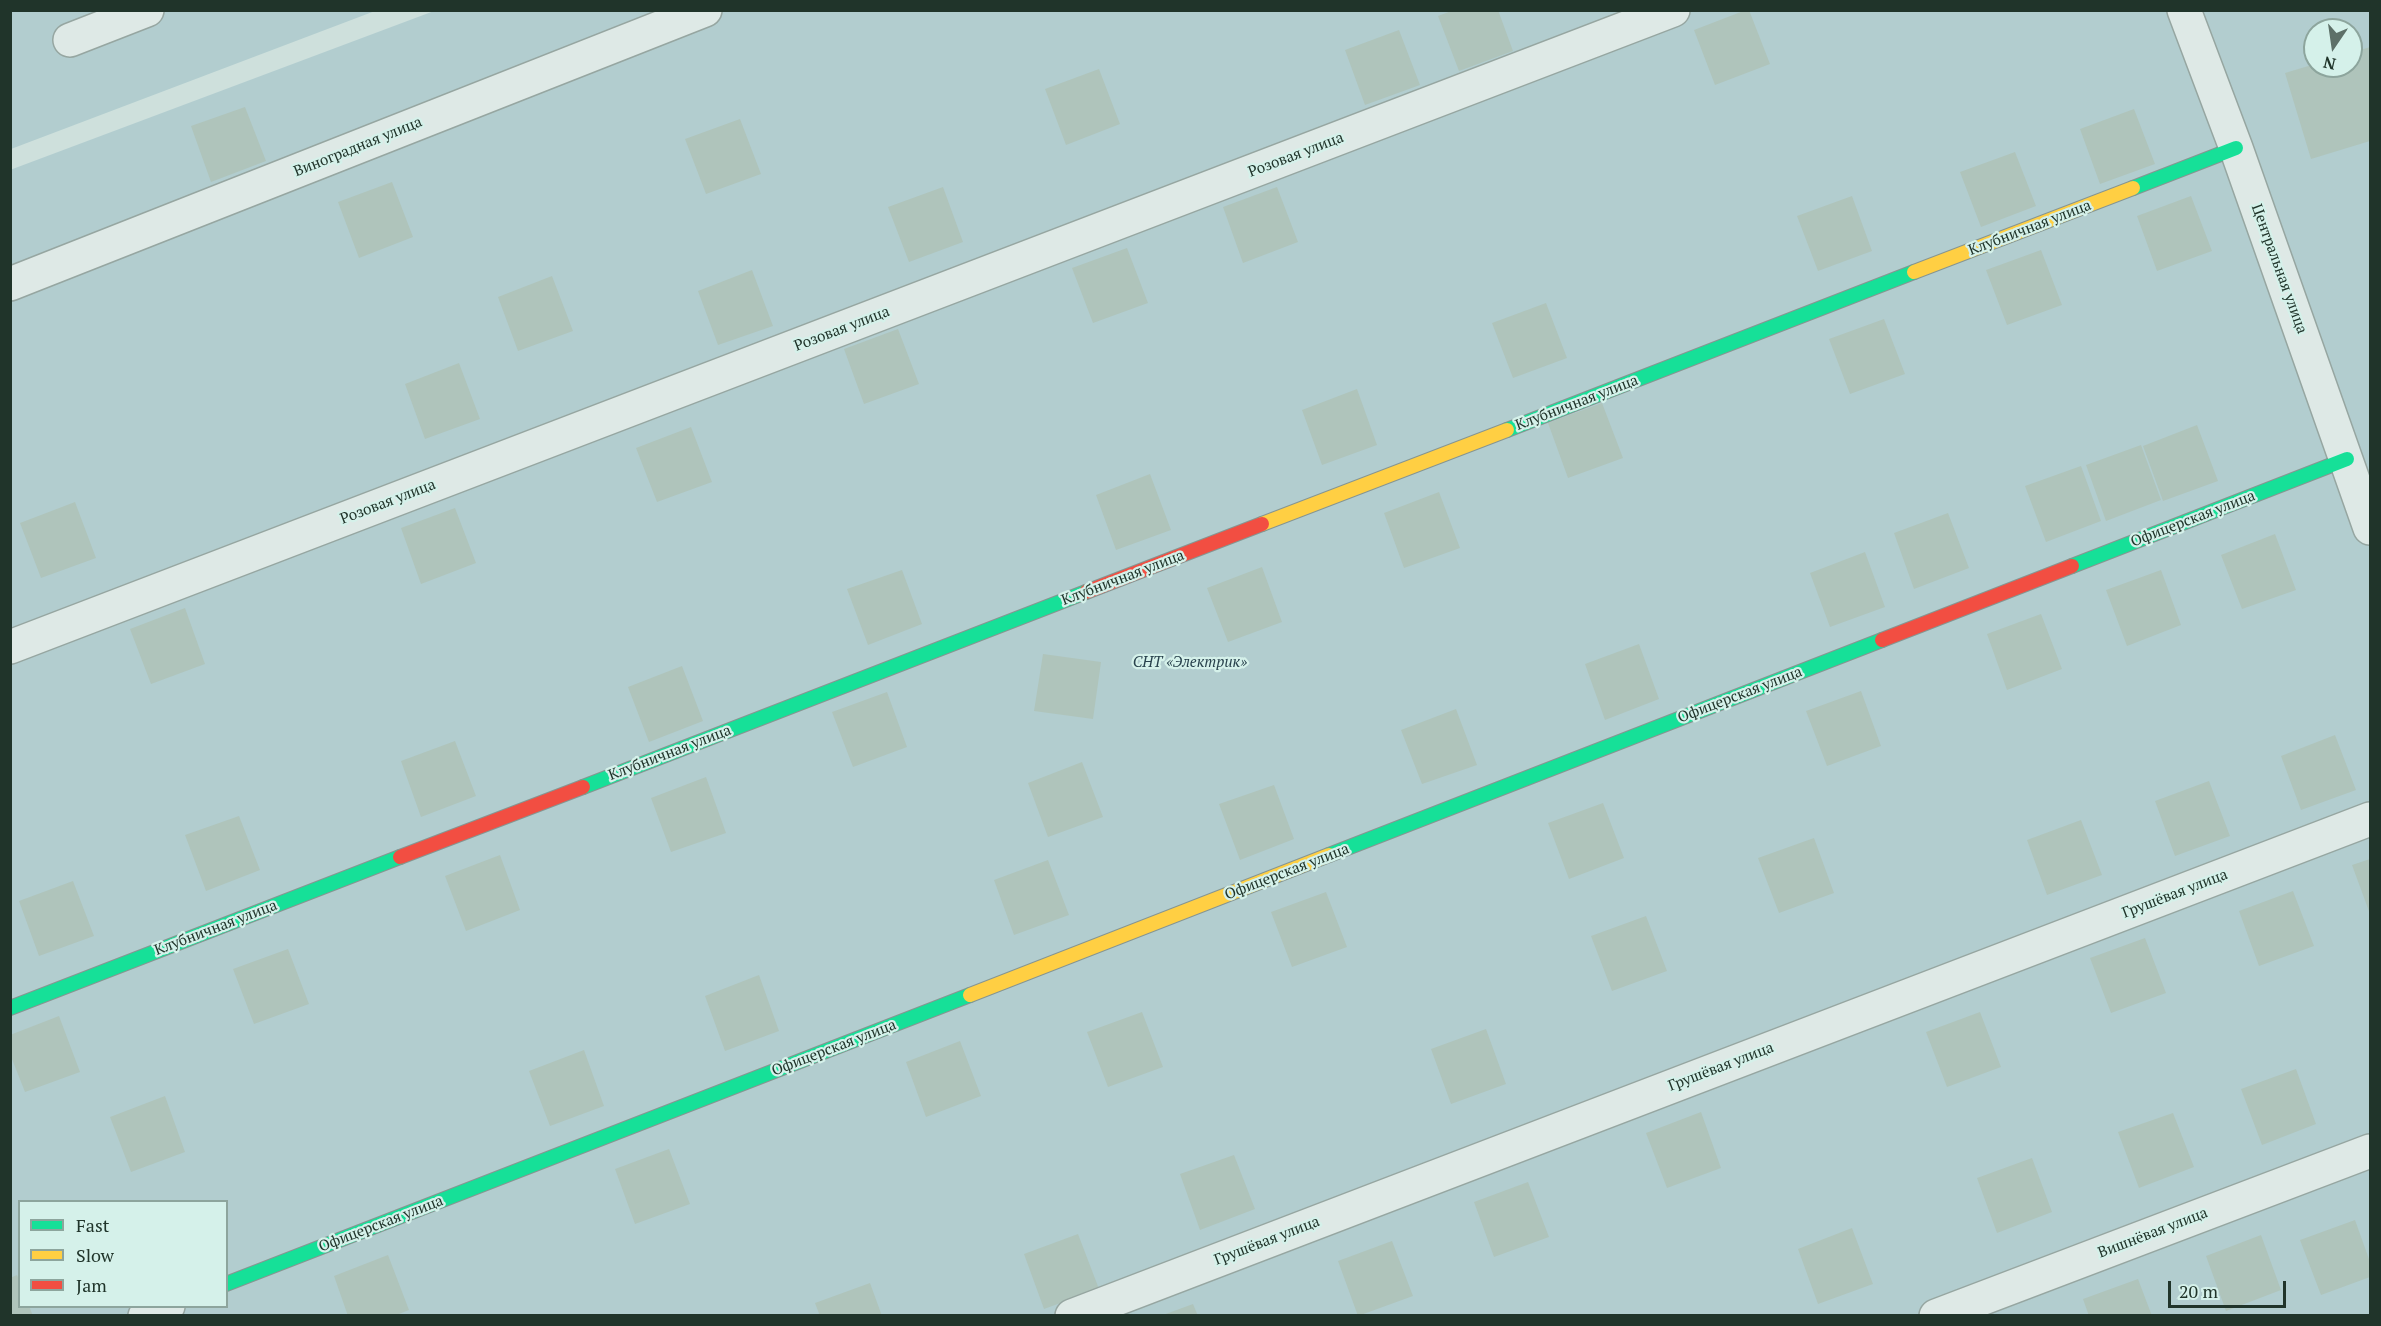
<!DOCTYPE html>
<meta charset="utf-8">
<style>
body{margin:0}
#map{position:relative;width:2381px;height:1326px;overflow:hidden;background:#cee0dc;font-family:"PT Serif",serif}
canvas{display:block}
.frame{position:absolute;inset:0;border:12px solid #20342a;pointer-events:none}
.legend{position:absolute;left:18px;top:1200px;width:210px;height:108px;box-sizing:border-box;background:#d5f1ea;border:2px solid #8da59d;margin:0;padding:8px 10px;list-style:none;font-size:18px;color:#20342a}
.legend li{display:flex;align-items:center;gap:12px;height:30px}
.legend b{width:30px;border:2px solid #8da59d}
.north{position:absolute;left:2303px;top:18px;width:60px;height:60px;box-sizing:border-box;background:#d5f1ea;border:2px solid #8da59d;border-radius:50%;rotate:193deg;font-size:16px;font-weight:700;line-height:24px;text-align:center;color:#20342a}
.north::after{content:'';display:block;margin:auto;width:21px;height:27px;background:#5d7068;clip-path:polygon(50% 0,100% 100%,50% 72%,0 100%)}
.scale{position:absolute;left:2168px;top:1281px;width:118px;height:27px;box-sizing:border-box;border:3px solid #20342a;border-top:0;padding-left:8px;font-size:18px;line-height:21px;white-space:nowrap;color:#20342a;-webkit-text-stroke:4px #d5f1ea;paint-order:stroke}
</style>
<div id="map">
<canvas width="2381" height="1326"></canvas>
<div class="frame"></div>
<ul class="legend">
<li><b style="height:8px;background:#16e098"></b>Fast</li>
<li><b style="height:8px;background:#ffcf43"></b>Slow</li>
<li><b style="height:8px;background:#f24e42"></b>Jam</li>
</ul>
<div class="north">N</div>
<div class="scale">20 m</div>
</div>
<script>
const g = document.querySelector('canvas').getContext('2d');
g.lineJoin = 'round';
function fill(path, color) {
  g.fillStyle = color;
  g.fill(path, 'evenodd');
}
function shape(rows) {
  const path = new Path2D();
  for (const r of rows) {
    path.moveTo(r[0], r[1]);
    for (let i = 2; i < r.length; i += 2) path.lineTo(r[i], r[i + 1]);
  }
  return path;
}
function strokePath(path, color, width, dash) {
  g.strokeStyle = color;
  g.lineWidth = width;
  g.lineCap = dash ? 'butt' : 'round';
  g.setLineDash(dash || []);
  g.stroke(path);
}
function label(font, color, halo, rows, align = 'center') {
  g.font = font + ' "PT Serif",serif';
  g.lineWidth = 4.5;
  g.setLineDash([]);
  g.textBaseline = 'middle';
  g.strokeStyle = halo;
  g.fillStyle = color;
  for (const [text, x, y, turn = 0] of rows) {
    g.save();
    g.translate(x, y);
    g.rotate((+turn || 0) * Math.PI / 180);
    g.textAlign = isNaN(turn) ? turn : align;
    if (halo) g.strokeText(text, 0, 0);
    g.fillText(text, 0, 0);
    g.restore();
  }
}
fill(shape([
 [11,11,375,11,11,149],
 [434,11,2370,11,2370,1315,11,1315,10,170],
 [2315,30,2351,30,2351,66,2315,66],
 [20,1202,226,1202,226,1306,20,1306]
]), '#b2cdcf');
fill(shape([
 [1454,10,1498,10,1513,51,1459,71,1438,16],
 [1746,10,1749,10,1770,64,1715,85,1694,30],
 [1399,30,1420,85,1365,105,1345,50],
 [2370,47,2370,141,2311,159,2285,73,2315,64,2315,66,2351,66,2351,53],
 [1099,69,1120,124,1066,145,1045,89],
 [245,107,266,161,211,182,191,126],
 [2134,109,2155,164,2100,184,2080,129],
 [740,119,761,174,706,194,685,139],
 [2015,152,2036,206,1981,227,1960,172],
 [392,182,413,237,359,258,338,202],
 [943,187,963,242,909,262,888,207],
 [1277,187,1298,242,1243,263,1223,207],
 [1852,196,1872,251,1818,271,1797,216],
 [2191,196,2212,251,2157,271,2137,216],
 [1127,248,1148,303,1093,323,1072,268],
 [2041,250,2062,305,2007,325,1986,270],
 [752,270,773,326,718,345,698,291],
 [552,276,573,331,518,351,498,297],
 [1546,303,1567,358,1513,378,1492,323],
 [1884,319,1905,374,1850,394,1829,339],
 [898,329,919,384,864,404,844,349],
 [459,363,480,419,425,439,405,384],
 [1357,389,1377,445,1322,465,1302,410],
 [1602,403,1623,458,1568,478,1548,423],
 [2197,425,2218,481,2163,501,2143,446],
 [691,427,712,482,657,502,636,448],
 [2141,445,2161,500,2106,521,2086,465],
 [2081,466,2101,521,2046,542,2025,486],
 [1150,474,1171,530,1116,550,1096,495],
 [1439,492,1460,548,1404,568,1384,513],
 [75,502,96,558,41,578,20,523],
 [455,508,476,563,421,584,401,528],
 [1948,513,1969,568,1914,589,1894,533],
 [2275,534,2296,590,2242,609,2221,555],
 [1865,552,1885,607,1830,627,1810,573],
 [1262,567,1282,622,1228,642,1207,588],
 [902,570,922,624,868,645,847,589],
 [2161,570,2181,625,2127,646,2106,590],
 [185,608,205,664,151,684,130,629],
 [2041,614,2062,669,2007,690,1987,634],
 [1639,644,1659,699,1605,720,1585,664],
 [1043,654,1101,662,1093,719,1034,711],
 [682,666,703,721,649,742,628,687],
 [1861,691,1881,746,1827,766,1806,711],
 [887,692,907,747,853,767,832,712],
 [1456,709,1477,765,1422,784,1401,730],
 [2335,735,2356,790,2301,810,2281,756],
 [455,741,476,796,421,817,401,761],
 [1082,762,1103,817,1048,837,1028,783],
 [706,777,726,833,671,852,651,798],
 [2209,781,2230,836,2175,856,2155,801],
 [1274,785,1294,839,1240,860,1219,804],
 [1603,803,1624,858,1569,879,1548,823],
 [239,816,260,870,206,891,185,835],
 [2081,820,2102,875,2047,895,2027,840],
 [1814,838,1834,893,1779,913,1758,858],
 [500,855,520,910,466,931,445,876],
 [2370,859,2370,914,2352,865],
 [1048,860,1069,915,1014,935,994,880],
 [73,881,94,936,39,956,19,901],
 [2293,891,2314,946,2259,966,2239,911],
 [1326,892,1347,947,1292,967,1271,912],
 [1646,916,1667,971,1612,991,1591,936],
 [2145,938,2166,993,2111,1013,2090,958],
 [288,949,309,1004,254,1024,233,969],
 [759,975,779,1031,725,1051,705,996],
 [1142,1012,1163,1067,1108,1087,1087,1032],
 [1980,1012,2001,1067,1947,1087,1926,1032],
 [59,1016,80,1072,25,1092,10,1054,10,1035],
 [1486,1029,1506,1084,1451,1104,1431,1049],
 [960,1041,981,1096,926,1117,906,1062],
 [584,1050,604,1106,550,1126,529,1071],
 [2296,1069,2316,1124,2262,1145,2241,1089],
 [165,1096,185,1152,131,1172,110,1117],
 [1701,1112,1721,1168,1667,1188,1646,1133],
 [2173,1113,2194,1167,2139,1188,2118,1132],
 [669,1149,690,1204,635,1224,615,1169],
 [1234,1155,1255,1209,1200,1230,1180,1174],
 [2032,1158,2052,1212,1997,1233,1977,1178],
 [1528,1182,1549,1237,1494,1257,1474,1202],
 [2355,1220,2370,1262,2370,1277,2321,1295,2300,1240],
 [1852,1228,1873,1284,1818,1304,1798,1249],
 [1078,1234,1099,1289,1044,1309,1024,1254],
 [2261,1235,2281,1290,2226,1311,2206,1256],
 [1392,1241,1413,1296,1358,1316,1338,1261],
 [388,1255,409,1310,394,1316,348,1316,334,1276],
 [17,1275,20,1281,20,1306,29,1306,33,1316,10,1316,10,1278],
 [2138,1279,2152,1316,2089,1316,2083,1299],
 [870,1283,882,1316,820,1316,815,1303],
 [1193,1304,1198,1316,1163,1316,1163,1315]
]), '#afc4bb');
const street = shape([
 [2184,10,2236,148,2370,528],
 [70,40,147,10],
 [10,284,705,10],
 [10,647,1673,10],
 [145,1316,168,1306],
 [1072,1316,2370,819],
 [1936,1316,2370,1151]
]);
const fast = shape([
 [2133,188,2236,148],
 [1507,430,1914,272],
 [2072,566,2347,459],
 [583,787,1086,592],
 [1329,855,1882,640],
 [10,1008,400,857],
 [226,1284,970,995]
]);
const slow = shape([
 [1914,272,2133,188],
 [1262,524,1507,430],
 [970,995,1329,855]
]);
const jam = shape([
 [1086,592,1262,524],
 [1882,640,2072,566],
 [400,857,583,787]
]);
strokePath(street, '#96a6a1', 36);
strokePath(fast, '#869591', 16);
strokePath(slow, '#869591', 16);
strokePath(jam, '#869591', 16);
strokePath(street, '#dee9e6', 33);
strokePath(fast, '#16e098', 14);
strokePath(slow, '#ffcf43', 14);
strokePath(jam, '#f24e42', 14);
label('15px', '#20342a', '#d5f1ea', [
 ["Виноградная улица",358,147,-22],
 ["Розовая улица",1296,155,-21],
 ["Клубничная улица",2030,228,-21],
 ["Центральная улица",2279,269,70],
 ["Розовая улица",842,329,-21],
 ["Клубничная улица",1577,403,-21],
 ["Розовая улица",388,502,-21],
 ["Офицерская улица",2193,519,-21],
 ["Клубничная улица",1123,578,-21],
 ["Офицерская улица",1740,695,-21],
 ["Клубничная улица",670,753,-21],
 ["Офицерская улица",1287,872,-21],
 ["Грушёвая улица",2175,894,-21],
 ["Клубничная улица",216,928,-21],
 ["Офицерская улица",834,1048,-21],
 ["Грушёвая улица",1721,1067,-21],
 ["Офицерская улица",381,1224,-21],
 ["Вишнёвая улица",2153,1233,-21],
 ["Грушёвая улица",1267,1241,-21]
]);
label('italic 15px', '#29424d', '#d5f1ea', [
 ["СНТ «Электрик»",1190,663]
]);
</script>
